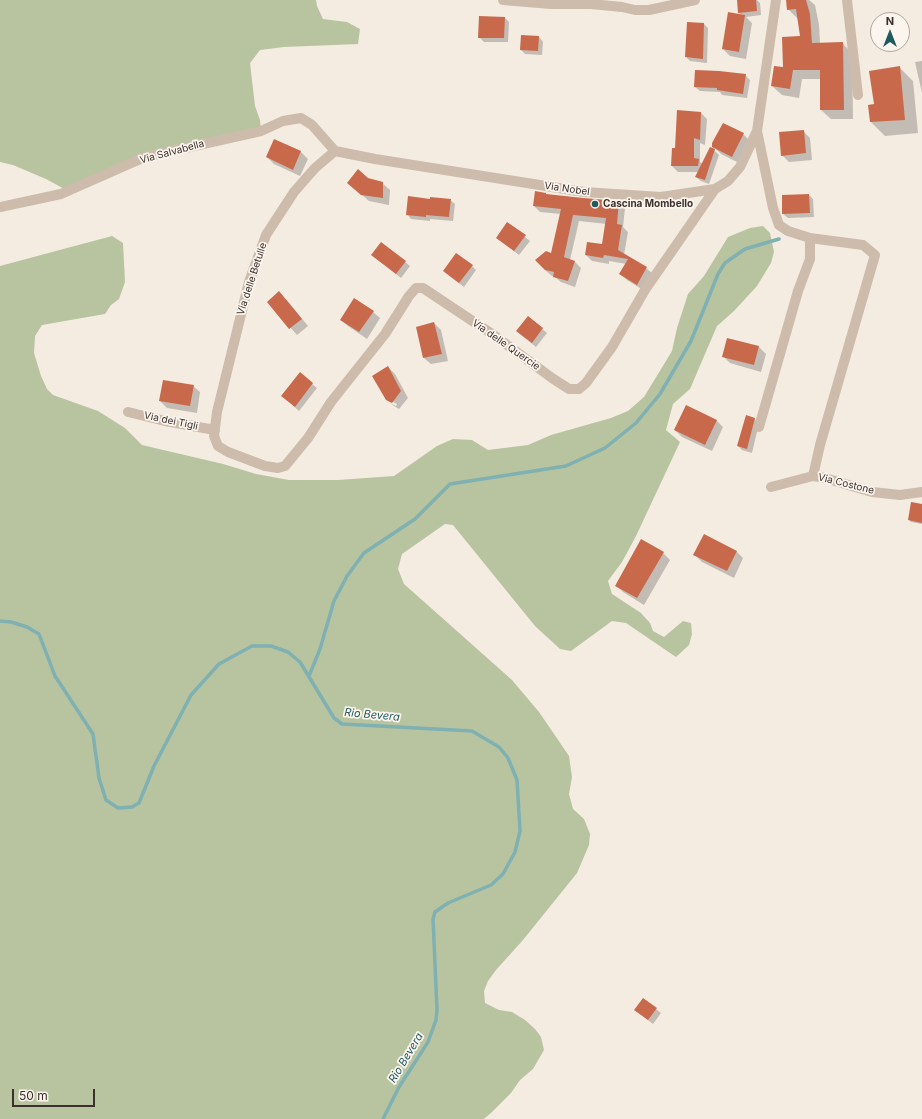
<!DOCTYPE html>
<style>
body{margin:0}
#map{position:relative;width:922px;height:1119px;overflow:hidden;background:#f4ebe1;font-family:Inter,sans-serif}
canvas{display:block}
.north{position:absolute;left:870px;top:12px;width:40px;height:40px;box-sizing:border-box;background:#fbf5ee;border:1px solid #aea6a0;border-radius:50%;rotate:0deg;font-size:11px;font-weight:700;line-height:16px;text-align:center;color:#3b302b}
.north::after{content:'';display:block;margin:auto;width:14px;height:18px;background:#1f5a5e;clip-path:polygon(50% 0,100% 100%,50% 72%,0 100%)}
.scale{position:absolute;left:12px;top:1089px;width:83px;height:18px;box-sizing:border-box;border:2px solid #3b302b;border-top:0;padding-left:5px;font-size:12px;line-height:14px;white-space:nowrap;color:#3b302b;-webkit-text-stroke:3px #fbf5ee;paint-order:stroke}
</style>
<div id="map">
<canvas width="922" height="1119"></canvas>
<div class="north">N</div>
<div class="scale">50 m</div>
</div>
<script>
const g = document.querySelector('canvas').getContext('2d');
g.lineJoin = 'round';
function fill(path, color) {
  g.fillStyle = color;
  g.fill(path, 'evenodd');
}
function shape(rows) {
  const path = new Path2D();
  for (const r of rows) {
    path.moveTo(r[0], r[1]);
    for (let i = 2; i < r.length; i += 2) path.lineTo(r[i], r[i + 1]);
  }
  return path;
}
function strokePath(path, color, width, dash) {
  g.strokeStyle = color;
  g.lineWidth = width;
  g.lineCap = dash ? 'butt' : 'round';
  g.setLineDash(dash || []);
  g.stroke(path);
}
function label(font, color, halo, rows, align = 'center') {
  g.font = font + ' Inter,sans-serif';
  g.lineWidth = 3.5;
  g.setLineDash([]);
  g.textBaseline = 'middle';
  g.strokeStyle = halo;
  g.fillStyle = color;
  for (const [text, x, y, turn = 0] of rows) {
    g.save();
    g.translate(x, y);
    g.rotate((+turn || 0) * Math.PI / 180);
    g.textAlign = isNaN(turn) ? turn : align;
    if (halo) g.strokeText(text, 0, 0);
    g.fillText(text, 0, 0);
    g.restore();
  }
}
fill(shape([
 [0,0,316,0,317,6,323,19,347,22,360,29,358,44,284,47,260,50,250,63,255,106,260,120,261,131,145,157,68,191,46,179,13,165,0,162],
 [763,226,770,233,774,252,771,263,757,286,734,311,717,326,690,389,673,404,666,430,680,442,636,536,622,562,608,581,612,594,641,613,650,623,653,631,664,637,683,621,691,623,692,634,689,645,676,657,626,623,612,621,571,651,560,649,535,626,453,525,445,524,402,554,398,569,404,584,512,680,539,712,569,756,572,777,569,794,573,809,584,819,590,834,589,845,577,873,523,940,496,970,488,981,484,991,485,1003,499,1010,512,1012,525,1020,535,1029,541,1037,544,1050,533,1069,520,1080,511,1093,492,1112,484,1119,0,1119,0,266,112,236,123,243,125,282,119,299,111,305,105,314,42,325,35,336,34,353,41,376,47,389,53,395,98,411,125,428,142,445,223,464,256,474,289,480,338,480,394,476,437,446,453,439,472,440,488,450,528,445,551,435,611,418,628,411,644,397,672,351,677,328,688,294,704,276,728,237,750,228]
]), '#b8c4a0');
fill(shape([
 [738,0,757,0,760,3,761,15,746,17,752,23,746,59,730,56,723,49,742,15,739,13],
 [787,0,809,0,815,5,819,25,820,43,842,43,852,53,853,119,831,119,821,110,821,79,802,79,799,98,782,95,772,86,784,68,801,37,798,19,788,9],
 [505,18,509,22,508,42,484,42,479,37],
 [704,24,708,28,707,63,690,61,686,57],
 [522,36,539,37,543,42,542,55,525,54,521,50],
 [922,61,922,93,915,62],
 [899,67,913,81,918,133,885,136,871,122,875,105],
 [745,75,750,80,747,98,722,95,720,92,700,91,695,87],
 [701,113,707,119,705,145,700,143,700,162,703,164,714,150,719,155,709,184,701,181,696,177,699,172,678,172,672,166,675,149],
 [803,131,810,138,812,160,789,162,782,155],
 [743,134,750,141,739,163,721,154,713,146],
 [274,140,301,152,308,159,300,176,274,164,267,157],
 [368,179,382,183,390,190,389,205,369,201,348,183],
 [547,195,619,202,625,208,623,227,628,232,624,255,646,268,653,274,643,290,627,280,620,274,627,264,609,261,609,264,592,261,586,255,588,243,603,246,607,224,579,221,570,260,575,262,581,268,575,287,561,282,555,277,552,276,545,270,552,254,561,214,540,212,534,206],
 [809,195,813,199,814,217,788,218,783,214],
 [430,200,450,200,455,204,453,221,430,219,430,221,411,219,407,214],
 [507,223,530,241,519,255,497,238],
 [381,243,410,266,401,278,377,259],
 [472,266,476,270,464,287,448,275],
 [286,299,308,326,297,335,268,302],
 [373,312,380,318,367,339,348,326,341,320],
 [528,317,547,333,536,347,521,335],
 [434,323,441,330,448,361,431,364,424,358],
 [728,339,759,347,766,354,761,372,730,363,723,356],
 [388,367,395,374,408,398,399,409,394,406,390,403,396,406,397,404,389,400,389,401,386,399],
 [300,374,317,388,299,411,287,400],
 [193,386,200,392,197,413,167,408,160,401],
 [754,419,759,423,752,453,742,450,738,446],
 [716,420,723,427,712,451,682,437,675,430],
 [922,505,922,524,911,522,909,520],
 [736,551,743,558,734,578,702,562,695,555],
 [663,553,670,560,644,605,623,592,616,585],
 [643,999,661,1013,653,1024,635,1010]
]), '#0003');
strokePath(shape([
 [0,621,11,622,27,627,39,634,55,676,93,734,99,778,106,800,118,808,132,807,139,803,154,766,191,695,219,664,252,646,271,646,288,652,300,662,334,718,342,724,472,731,499,747,508,758,517,780,520,831,515,852,503,874,491,885,448,903,435,912,433,919,437,1010,436,1020,428,1042,399,1087,383,1119],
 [309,676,320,649,334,601,347,576,364,553,415,519,450,484,566,466,605,448,636,423,660,394,691,341,718,274,725,263,745,249,779,239]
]), '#7fb0b2', 3.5);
fill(shape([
 [737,0,756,0,757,11,738,13],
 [786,0,806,0,810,14,812,43,843,42,844,110,820,110,820,70,793,70,790,89,771,86,774,66,783,67,782,37,800,36,796,9,787,10],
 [728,12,745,15,739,52,722,49],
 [479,16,505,17,504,38,478,38],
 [687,22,704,23,703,59,685,57],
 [521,35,539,36,538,51,520,50],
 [900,66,905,120,870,122,868,105,874,104,869,71],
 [695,70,719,71,746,74,743,94,717,90,717,88,694,87],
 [677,110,701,112,700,140,694,138,694,158,699,159,698,166,671,166,672,148,675,148],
 [723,123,744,133,732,157,712,147,712,143],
 [804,130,806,153,781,156,779,132],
 [274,139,301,151,293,170,266,157],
 [710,147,715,149,705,180,695,177],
 [358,169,368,178,383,182,383,198,361,195,347,183],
 [535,191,546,193,546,194,583,198,619,201,617,224,622,225,618,250,647,267,637,285,619,274,628,259,604,255,603,258,585,255,587,242,602,244,606,218,573,215,564,257,575,261,568,281,553,277,554,272,545,270,535,260,546,251,551,253,561,209,533,206],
 [809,194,810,213,782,214,782,195],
 [408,196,430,199,430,197,451,199,449,217,426,215,426,217,406,215],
 [507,222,526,235,514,251,496,238],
 [381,242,406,261,396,274,371,255],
 [456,253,473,265,459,283,443,271],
 [279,291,302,319,289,329,267,302],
 [354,298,374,311,359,332,340,320],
 [528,316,543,328,532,343,516,331],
 [434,322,442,354,423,358,416,327],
 [727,338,759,346,754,365,722,357],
 [388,366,401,391,392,403,386,400,372,376],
 [300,372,313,383,295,407,281,396],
 [163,380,194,385,190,406,159,401],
 [686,405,717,420,705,445,674,430],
 [746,415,755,418,747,449,737,446],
 [911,502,922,504,922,523,908,520],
 [704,534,737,551,727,571,693,555],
 [641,539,664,552,637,598,615,586],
 [643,998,657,1008,648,1020,634,1010]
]), '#c8694b');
strokePath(shape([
 [503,0,551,4,591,4,622,7,635,10,649,10,695,0],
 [847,0,858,95],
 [757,131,773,208,779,225,788,231,810,238,863,245,875,255,820,445,813,476],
 [335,151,315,168,294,192,266,235,249,282,217,412,214,436,218,446,228,452,265,466,278,468,285,466,308,438,331,402,385,334,409,296,416,288,423,288,495,336,552,378,569,389,579,389,586,383,612,347,645,290,715,189],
 [335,151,375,159,584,192,661,197,715,189,728,181,740,167,757,131,776,0],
 [0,207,61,194,145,157,261,131,283,121,301,118,312,125,335,151],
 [128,412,165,421,215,430],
 [759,427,798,291,810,259,810,238],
 [771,487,813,476,825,478,872,492,900,495,922,492]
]), '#cdbbac', 10);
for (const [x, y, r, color] of [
 [595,204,4,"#1f5a5e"]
]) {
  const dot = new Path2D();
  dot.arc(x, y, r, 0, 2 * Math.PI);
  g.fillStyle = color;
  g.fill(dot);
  strokePath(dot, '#fbf5ee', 1.5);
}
label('10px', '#3b302b', '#fbf5ee', [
 ["Via Salvabella",172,152,-15],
 ["Via Nobel",567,189,8],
 ["Via delle Betulle",252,279,-72],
 ["Via delle Quercie",506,345,35],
 ["Via dei Tigli",171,421,12],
 ["Via Costone",846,484,14]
]);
label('bold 10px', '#3b302b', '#fbf5ee', [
 ["Cascina Mombello",603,204]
], 'left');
label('italic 11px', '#1f5a5e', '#fbf5ee', [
 ["Rio Bevera",372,715,5],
 ["Rio Bevera",406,1058,-59]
]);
</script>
